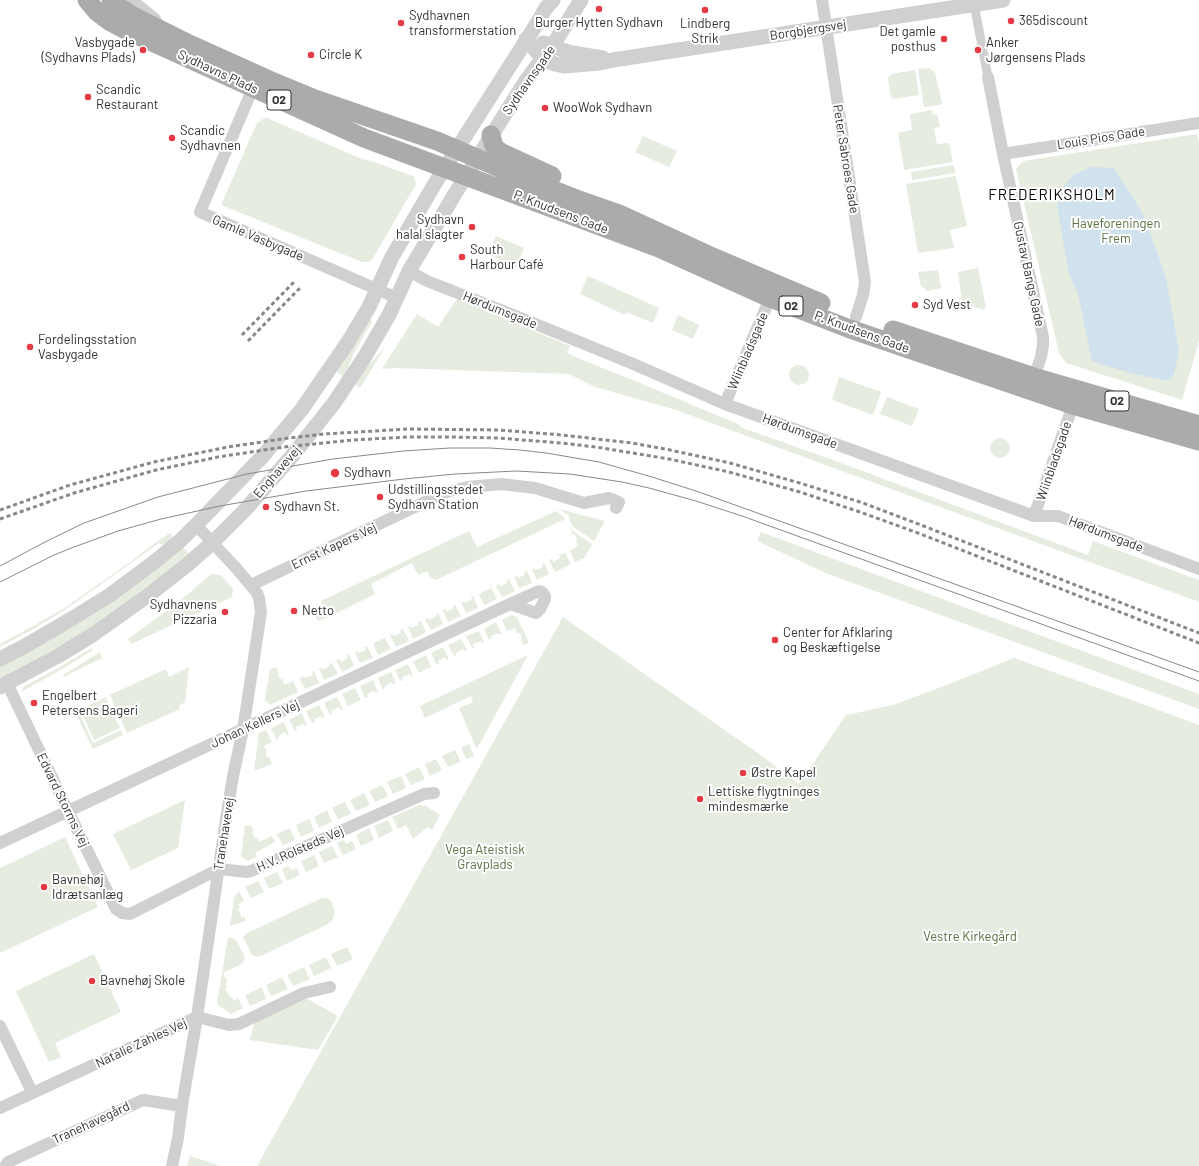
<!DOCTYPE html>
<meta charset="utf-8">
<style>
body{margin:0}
canvas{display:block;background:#fff}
</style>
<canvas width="1199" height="1166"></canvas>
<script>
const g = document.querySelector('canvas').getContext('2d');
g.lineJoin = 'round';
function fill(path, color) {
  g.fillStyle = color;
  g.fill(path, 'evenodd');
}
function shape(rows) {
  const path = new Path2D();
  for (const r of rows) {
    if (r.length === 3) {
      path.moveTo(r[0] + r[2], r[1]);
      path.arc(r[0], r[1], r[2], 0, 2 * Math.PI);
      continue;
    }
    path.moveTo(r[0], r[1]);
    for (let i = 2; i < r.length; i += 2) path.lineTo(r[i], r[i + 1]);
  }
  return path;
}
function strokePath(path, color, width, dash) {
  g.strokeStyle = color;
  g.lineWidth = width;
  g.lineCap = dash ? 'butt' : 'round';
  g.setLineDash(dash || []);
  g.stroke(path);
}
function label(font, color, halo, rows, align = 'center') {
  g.font = font + ' Barlow,sans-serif';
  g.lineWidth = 4;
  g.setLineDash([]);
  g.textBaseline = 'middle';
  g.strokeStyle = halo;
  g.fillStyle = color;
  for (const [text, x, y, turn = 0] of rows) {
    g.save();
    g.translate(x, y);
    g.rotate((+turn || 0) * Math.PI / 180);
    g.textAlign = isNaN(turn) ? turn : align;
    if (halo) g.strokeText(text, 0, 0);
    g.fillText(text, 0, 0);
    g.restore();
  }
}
fill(shape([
 [928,68,935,72,942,103,941,105,924,107,918,69],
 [915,70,919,95,893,99,891,97,888,78,892,74],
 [932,110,933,115,937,114,940,127,934,128,937,144,949,143,953,162,904,170,898,133,912,130,910,114],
 [267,118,357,157,380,164,413,176,416,184,372,260,367,262,362,262,221,205,257,123,263,119],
 [1197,134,1199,143,1199,341,1182,400,1066,363,1059,353,1016,169,1023,161],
 [643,136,677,151,669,167,635,152],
 [953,165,956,173,912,180,911,172],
 [956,176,967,226,950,230,954,248,918,253,906,184],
 [496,236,524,248,516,267,488,254],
 [978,268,986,307,983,310,962,302,958,272],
 [938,270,941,288,928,291,921,286,918,272],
 [588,276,659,308,653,323,626,312,625,315,580,294],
 [457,299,570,346,567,353,575,357,635,381,740,425,740,427,830,459,1088,555,1093,541,1199,580,1199,602,676,410,595,387,569,374,395,368,382,369,417,314,438,327],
 [678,315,699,325,693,339,672,330],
 [369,320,371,320,372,322,354,353,344,377,337,372],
 [385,347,360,388,355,384,367,367],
 [799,375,10],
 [839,377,881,392,873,415,832,400],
 [887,397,919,409,912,426,880,414],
 [1000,448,10],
 [559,509,605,521,594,541,572,526,568,515],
 [556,511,564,517,565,519,436,580,430,577,427,571,418,575,412,563,371,584,375,594,333,615,318,621,313,611,323,606,321,601,469,531,477,547],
 [570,529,592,544,584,558,575,562,570,551,578,546,576,540,577,539,575,534,573,535],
 [761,532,1199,694,1199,709,828,574,757,541],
 [170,533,173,536,169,541,162,545,159,543,65,610,35,628,0,647,0,644,35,625,66,607,133,560,155,543],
 [182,546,190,555,92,628,0,680,0,666],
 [565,553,571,564,555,572,549,560,552,559,553,562,560,558,559,555],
 [544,563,549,574,537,580,532,569,534,568,535,570,543,567,542,564],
 [527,571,532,583,519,588,514,577,517,576,518,578,525,575,524,572],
 [211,574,221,575,233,589,232,597,131,644,128,639,180,601],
 [509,579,515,591,502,597,496,586,499,584,500,587,507,583,506,581],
 [491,588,497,599,484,605,479,594],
 [473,596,478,608,466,613,461,602,463,601,464,603,472,600,471,597],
 [455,605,461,616,448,622,443,610,445,609,447,612,454,608,453,606],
 [438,613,443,624,431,630,425,619,428,618,429,620,437,616,436,614],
 [512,615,517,617,529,643,523,645,521,639,522,638,520,633,518,634,515,628,507,631,502,620],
 [563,617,762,756,799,784,846,715,893,705,944,686,1014,658,1129,699,1199,725,1199,1166,257,1166],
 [421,621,426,632,413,639,408,627,410,626,411,628,419,625,418,622],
 [496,622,502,634,500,635,498,633,491,636,492,638,489,640,484,629],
 [403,629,409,641,396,647,390,635,392,634,394,636,401,633,400,631],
 [479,631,484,642,482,643,481,641,473,644,474,647,472,648,466,636],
 [385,638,391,649,378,655,373,643],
 [461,639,467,650,464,651,463,649,456,653,456,655,454,656,448,645],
 [367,646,373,658,360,663,355,652,357,651,358,653,366,650,365,647],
 [443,647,449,659,447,660,445,657,438,661,439,664,437,665,431,653],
 [92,648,93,650,59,671,21,692,23,687,58,668],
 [100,652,102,658,64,677,63,675],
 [349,654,354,666,342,672,336,660,339,659,341,662,348,658,347,656],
 [426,655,431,667,419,673,413,662],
 [528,655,478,747,476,748,459,708,473,702,471,696,425,718,420,706],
 [332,663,338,674,324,680,319,669,322,668,323,670,330,666,329,664],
 [408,664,413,676,411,677,410,674,402,677,403,680,400,681,395,670],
 [189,667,185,702,179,706,180,709,127,733,110,695,166,669,169,677],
 [276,667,279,673,278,674,280,679,282,679,285,685,293,681,298,692,270,705,265,700,270,669],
 [314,671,319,683,305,689,299,678,304,676,305,678,313,675,312,672],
 [391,672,396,683,393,685,392,682,385,686,385,689,383,690,378,678],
 [373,680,378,692,376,693,374,691,367,694,368,697,365,698,360,686],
 [355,688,361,700,348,706,342,694],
 [106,697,108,702,80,715,93,743,121,730,123,735,93,749,75,712],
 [337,697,343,709,340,710,339,707,331,711,332,714,330,715,324,703],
 [109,704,120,728,94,740,83,716],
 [319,705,325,717,322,718,321,716,314,719,315,722,312,723,306,711],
 [302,713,307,725,305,726,303,724,296,727,297,730,295,731,289,720],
 [284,722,289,734,287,735,286,732,278,736,279,738,277,740,271,728],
 [266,730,272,742,264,746,267,752,265,753,268,758,269,757,272,764,254,771,259,733],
 [469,744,474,756,466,759,461,747],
 [455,750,461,762,448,767,442,756],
 [436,759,442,770,430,776,425,764],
 [419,767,425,779,411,785,405,774],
 [401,776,406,788,393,794,387,782],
 [382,785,388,796,375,802,369,791],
 [364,793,370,805,356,811,350,800],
 [185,800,178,848,131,870,113,834],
 [345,802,351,814,338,819,332,808],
 [419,805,426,806,440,815,432,830,428,827,413,839,406,825,398,829,392,817],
 [327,810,332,822,319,828,314,817],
 [309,819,314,831,301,837,296,825],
 [388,820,393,831,379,838,374,826],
 [251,825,254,831,252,832,255,838,257,837,259,842,272,836,275,842,255,853,257,857,247,861,241,856,245,826],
 [290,828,295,840,283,845,277,834],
 [369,828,374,840,361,846,356,835],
 [65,837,98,907,0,953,0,868],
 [344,840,346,844,352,841,356,849,343,855,337,843],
 [332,846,338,857,324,863,319,852],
 [314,855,319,866,306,872,301,861],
 [288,866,291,870,297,868,300,875,287,881,282,869],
 [277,872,283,883,269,889,264,878],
 [258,881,264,892,251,898,245,887],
 [239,891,244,901,238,904,240,908,238,909,242,918,244,917,246,921,230,926,234,898],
 [322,898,327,898,331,901,335,912,332,921,326,925,263,955,257,957,252,955,243,937,247,933],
 [228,938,233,938,237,941,245,958,243,963,223,973,228,982,225,983,227,987,225,988,230,997,232,997,233,1000,238,998,243,1008,231,1014,217,1004],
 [347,947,353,959,337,966,331,954],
 [94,954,121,1012,55,1043,61,1057,49,1062,16,991],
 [326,957,331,968,314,976,309,965],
 [304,967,310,979,293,986,287,975],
 [282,977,288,989,271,996,266,985],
 [262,987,266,999,250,1006,245,995],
 [306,998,338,1016,318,1050,250,1040,254,1023],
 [190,1156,221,1166,187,1166]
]), '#e6ecdf');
fill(shape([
 [1091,167,1114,168,1143,214,1166,277,1179,352,1174,374,1171,379,1168,380,1165,380,1133,374,1092,361,1078,294,1069,274,1057,206,1061,190,1073,175]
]), '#cfe2ee');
strokePath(shape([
 [974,4,988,77]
]), '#d0d0d0', 9);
strokePath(shape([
 [822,0,865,282,863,295,856,317],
 [988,77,1003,154,1043,337,1043,345,1041,357,1034,377],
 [253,88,200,212,397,298],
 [1003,154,1199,123],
 [409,271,427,281,511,314,631,363,725,404,1034,516,1058,516,1199,569],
 [725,404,770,298],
 [1034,516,1073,405],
 [251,585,446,492,468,487,501,484,535,488,584,503,609,498,619,502,616,508],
 [7,683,68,811,116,909,122,913,130,914,219,869,247,872,251,871,424,794,434,793],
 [0,843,510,604,539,591,542,592,545,596,545,599,540,609,536,613,510,604],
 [0,1026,32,1092],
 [0,1108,197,1017,229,1025,239,1024,304,993,330,987],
 [5,1166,8,1162,143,1100,182,1106],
 [172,1166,178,1138,182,1106,197,1017,226,819,233,776,243,730,261,612,259,598,257,593,237,569,196,525]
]), '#d0d0d0', 12);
strokePath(shape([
 [129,0,154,20],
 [526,39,543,59,555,64,564,66,600,63,613,60,1003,0],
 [543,43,553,45,562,50,572,53,603,58],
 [0,659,25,646,73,618,110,595,153,563,181,540,196,525,262,457,302,409,348,342,369,307,392,257,434,185,536,25,546,8,553,0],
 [0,687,58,656,94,634,150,594,187,565,212,543,245,510,292,456,334,403,364,358,389,315,409,271,456,192,527,79,553,45,581,0]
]), '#d0d0d0', 15);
strokePath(shape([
 [87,0,97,12,109,21,128,31,364,138,659,248,770,298,850,329,1073,405,1199,441],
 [111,0,116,5,131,15,189,44,269,80,315,99,437,141,516,175,579,200,619,214,708,255,821,303],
 [491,135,493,143,496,149,502,153,552,176],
 [893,330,1034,377,1199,425]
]), '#ababab', 19);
strokePath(shape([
 [0,566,45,542,84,523,158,497,247,474,333,459,403,451,450,448,490,448,520,450,546,453,599,462,652,477,699,492,1199,672],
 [0,582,54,555,74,547,118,531,161,519,220,506,306,491,404,479,455,474,516,471,570,474,622,482,649,488,696,501,742,516,1199,681]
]), '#888', 1);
strokePath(shape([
 [242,335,294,282],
 [248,341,300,288],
 [0,510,70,485,154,462,228,447,289,438,324,434,408,429,499,430,562,435,632,443,670,450,730,463,803,484,863,503,921,525,1199,633],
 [0,519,74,493,156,470,218,457,284,447,353,440,409,437,453,437,498,438,561,443,596,447,669,459,729,472,800,492,860,512,918,533,1199,643]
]), '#888', 3, [4, 3]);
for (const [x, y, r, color] of [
 [599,9,4,"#e63946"],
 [705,10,4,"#e63946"],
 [1011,21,4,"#e63946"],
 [401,23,4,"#e63946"],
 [944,39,4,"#e63946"],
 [143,50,4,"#e63946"],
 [978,50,4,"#e63946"],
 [311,55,4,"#e63946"],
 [88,97,4,"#e63946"],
 [545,108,4,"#e63946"],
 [172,138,4,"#e63946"],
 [472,227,4,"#e63946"],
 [462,257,4,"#e63946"],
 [915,305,4,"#e63946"],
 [30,347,4,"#e63946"],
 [335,473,5,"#e63946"],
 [380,497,4,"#e63946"],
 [266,507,4,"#e63946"],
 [294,611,4,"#e63946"],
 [225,612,4,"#e63946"],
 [775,640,4,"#e63946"],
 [34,703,4,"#e63946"],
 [743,773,4,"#e63946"],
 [700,799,4,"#e63946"],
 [44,887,4,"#e63946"],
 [92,981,4,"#e63946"]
]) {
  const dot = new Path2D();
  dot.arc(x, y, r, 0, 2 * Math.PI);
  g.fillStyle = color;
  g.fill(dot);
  strokePath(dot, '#fff', 1.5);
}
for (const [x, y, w] of [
 [279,100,24],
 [791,306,24],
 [1117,401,24]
]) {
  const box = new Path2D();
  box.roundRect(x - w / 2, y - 10, w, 20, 3);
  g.fillStyle = '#fff';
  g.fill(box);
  strokePath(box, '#333', 1);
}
label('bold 12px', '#333', null, [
 ["O2",279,100],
 ["O2",791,306],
 ["O2",1117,401]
]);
label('13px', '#333', '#fff', [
 ["Sydhavnen",409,16],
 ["transformerstation",409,31],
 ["365discount",1019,21],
 ["Burger Hytten Sydhavn",599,23,"center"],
 ["Lindberg",705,24,"center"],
 ["Strik",705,39,"center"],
 ["Det gamle",936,32,"right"],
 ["posthus",936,47,"right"],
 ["Vasbygade",135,43,"right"],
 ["(Sydhavns Plads)",135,58,"right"],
 ["Anker",986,43],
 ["Jørgensens Plads",986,58],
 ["Circle K",319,55],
 ["Scandic",96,90],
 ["Restaurant",96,105],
 ["WooWok Sydhavn",553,108],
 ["Scandic",180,131],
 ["Sydhavnen",180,146],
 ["Sydhavn",464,220,"right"],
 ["halal slagter",464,235,"right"],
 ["South",470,250],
 ["Harbour Café",470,265],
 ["Syd Vest",923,305],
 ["Fordelingsstation",38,340],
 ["Vasbygade",38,355],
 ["Sydhavn",344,473],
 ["Udstillingsstedet",388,490],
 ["Sydhavn Station",388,505],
 ["Sydhavn St.",274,507],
 ["Sydhavnens",217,605,"right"],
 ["Pizzaria",217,620,"right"],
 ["Netto",302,611],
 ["Center for Afklaring",783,633],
 ["og Beskæftigelse",783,648],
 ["Engelbert",42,696],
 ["Petersens Bageri",42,711],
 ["Østre Kapel",751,773],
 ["Lettiske flygtninges",708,792],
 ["mindesmærke",708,807],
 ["Bavnehøj",52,880],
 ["Idrætsanlæg",52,895],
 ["Bavnehøj Skole",100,981]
], 'left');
label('13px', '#333', '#fff', [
 ["Borgbjergsvej",808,30,-9],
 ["Sydhavns Plads",218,72,25],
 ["Sydhavnsgade",529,80,-55],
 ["Louis Pios Gade",1101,138,-9],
 ["Peter Sabroes Gade",846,159,81],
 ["P. Knudsens Gade",561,212,21],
 ["Gamle Vasbygade",258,238,23],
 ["Gustav Bangs Gade",1029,274,78],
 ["Hørdumsgade",500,310,22],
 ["P. Knudsens Gade",862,332,20],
 ["Wiinbladsgade",748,351,-67],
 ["Hørdumsgade",800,431,20],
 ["Wiinbladsgade",1054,461,-71],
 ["Enghavevej",277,472,-49],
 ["Hørdumsgade",1106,534,21],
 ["Ernst Kapers Vej",334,546,-25],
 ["Johan Kellers Vej",255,724,-25],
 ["Edvard Storms Vej",63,800,64],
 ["Tranehavevej",224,834,-81],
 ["H.V. Rolsteds Vej",300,849,-24],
 ["Natalie Zahles Vej",141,1043,-25],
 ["Tranehavegård",91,1123,-25]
]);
label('13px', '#56703f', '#fff', [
 ["Haveforeningen",1116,224],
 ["Frem",1116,239],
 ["Vega Ateistisk",485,850],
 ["Gravplads",485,865],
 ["Vestre Kirkegård",970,937]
]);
g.letterSpacing = '1px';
label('15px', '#000', '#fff', [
 ["FREDERIKSHOLM",1052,195]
]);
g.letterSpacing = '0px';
</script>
